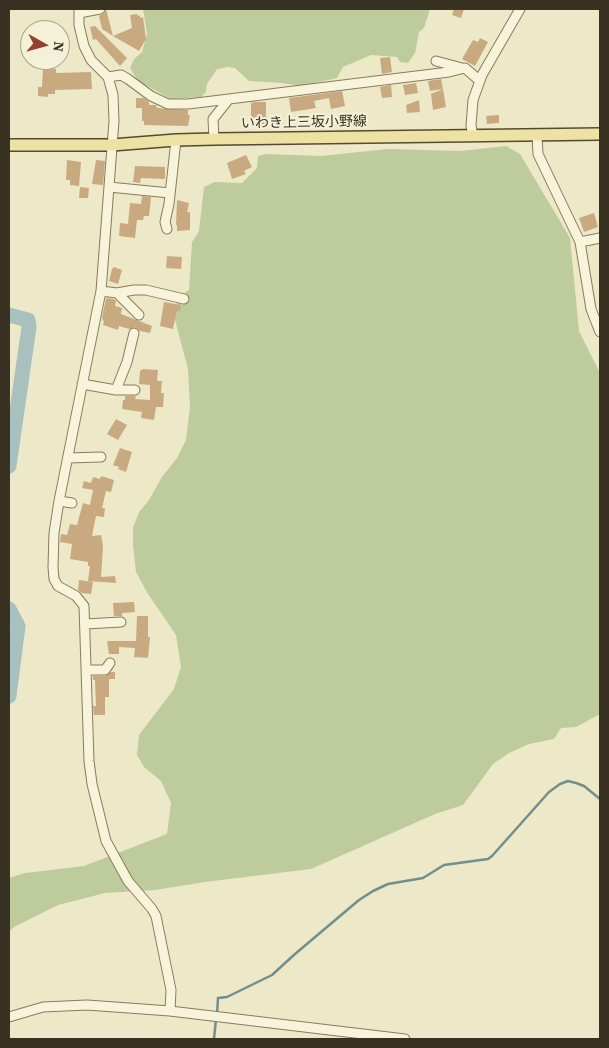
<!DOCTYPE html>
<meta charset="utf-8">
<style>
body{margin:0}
#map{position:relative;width:609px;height:1048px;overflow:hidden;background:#ede8c8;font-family:"Source Serif 4",serif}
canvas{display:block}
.frame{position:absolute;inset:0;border:10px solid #393121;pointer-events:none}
.north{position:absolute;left:20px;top:20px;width:50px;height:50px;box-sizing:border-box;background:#f4f1d8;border:1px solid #a9a48f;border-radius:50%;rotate:97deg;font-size:14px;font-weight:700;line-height:20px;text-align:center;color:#393121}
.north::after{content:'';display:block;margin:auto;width:18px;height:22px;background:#944031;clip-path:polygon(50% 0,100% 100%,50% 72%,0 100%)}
</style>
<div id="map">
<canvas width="609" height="1048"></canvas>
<div class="frame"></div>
<div class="north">N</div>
</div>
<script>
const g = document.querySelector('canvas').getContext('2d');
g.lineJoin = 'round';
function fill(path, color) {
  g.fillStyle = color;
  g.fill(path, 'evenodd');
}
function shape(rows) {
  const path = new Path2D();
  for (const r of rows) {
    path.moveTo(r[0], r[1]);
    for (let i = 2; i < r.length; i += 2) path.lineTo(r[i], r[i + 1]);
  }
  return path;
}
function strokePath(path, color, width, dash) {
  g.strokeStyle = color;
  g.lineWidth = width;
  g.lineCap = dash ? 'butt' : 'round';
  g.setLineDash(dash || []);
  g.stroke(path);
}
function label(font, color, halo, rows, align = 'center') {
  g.font = font + ' "Source Serif 4","Noto Sans JP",serif';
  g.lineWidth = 4;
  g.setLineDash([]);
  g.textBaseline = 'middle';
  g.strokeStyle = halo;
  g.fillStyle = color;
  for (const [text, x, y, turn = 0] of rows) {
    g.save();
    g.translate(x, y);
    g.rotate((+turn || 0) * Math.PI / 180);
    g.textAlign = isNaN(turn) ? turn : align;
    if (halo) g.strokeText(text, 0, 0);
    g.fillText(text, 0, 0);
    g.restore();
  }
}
fill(shape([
 [143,9,430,9,424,28,419,32,415,53,408,63,400,62,397,57,371,55,343,67,337,78,300,86,282,83,249,81,235,68,228,67,217,69,207,84,206,92,201,97,171,99,138,81,130,68,134,59,142,52,147,34],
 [506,146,520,154,570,238,579,331,600,373,600,714,576,727,561,728,554,739,529,744,509,753,493,764,463,805,435,814,311,869,205,882,155,890,105,893,58,905,14,927,9,932,9,878,25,873,84,866,167,834,171,803,161,781,144,767,137,755,139,735,174,689,181,667,176,635,148,594,136,572,133,546,133,528,139,512,149,500,162,477,177,458,186,440,190,407,188,369,175,320,174,309,178,299,183,294,189,290,192,242,199,231,204,187,215,182,242,183,257,168,258,156,266,154,321,156,388,149,460,151]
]), '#becb9d');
strokePath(shape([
 [217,1014,218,998,227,997,272,975,295,954,359,900,373,891,388,884,423,878,444,865,488,859,492,856,549,792,560,784,568,781,576,783,584,786,600,799],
 [214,1039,216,1019]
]), '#708f8d', 2.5);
strokePath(shape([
 [9,315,28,320,29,327,9,466],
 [9,609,18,626,9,696]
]), '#a9c1be', 15);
fill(shape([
 [106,9,113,36,102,29,99,16,104,13],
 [454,9,464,9,461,18,452,15],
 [137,14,138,16,140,15,140,18,143,17,146,39,139,51,113,36,132,28,130,15],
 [95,26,127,58,120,66,96,39,93,40,90,27],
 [480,38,488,42,475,66,462,59,473,40,478,42],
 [390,57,392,72,382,74,380,58],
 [43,68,56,69,56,73,91,72,92,89,55,90,55,94,48,94,48,97,38,96,38,87,42,87],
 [441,79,443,89,430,91,428,81],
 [416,83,418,93,405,95,403,85],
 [391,85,392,97,382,98,380,87],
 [443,89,446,107,433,110,431,94],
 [342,91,345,106,331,109,329,98,314,101,316,108,291,112,289,98],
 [136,98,144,98,149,102,149,105,156,105,157,108,188,110,188,115,190,115,188,126,144,125,144,121,142,121,142,108,136,108],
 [419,100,420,112,407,113,406,105],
 [255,102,266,102,266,125,251,125,251,103],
 [499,115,499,123,487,124,486,116],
 [246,155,252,167,244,171,246,174,232,179,227,163],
 [67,160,81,162,79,186,70,185,70,180,66,180],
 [96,160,105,161,103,185,92,184],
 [135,166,165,167,165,179,141,178,140,183,133,182],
 [80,187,89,188,88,198,79,198],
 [142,196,151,197,149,216,144,216,143,220,137,220,135,238,119,236,120,223,128,224,130,203,141,204],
 [177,200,189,203,187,212,190,212,190,230,177,231,177,225,176,225],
 [594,213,598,227,584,232,579,218],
 [167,256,182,257,181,269,166,268],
 [114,267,122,270,118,284,109,281,112,269],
 [106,298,114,299,116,301,115,306,122,308,121,314,152,326,150,333,140,331,135,327,129,329,119,326,118,330,103,325,104,322,102,318],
 [164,302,181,305,180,311,178,310,176,314,173,329,160,326],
 [143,369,158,370,157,381,162,381,161,393,164,393,163,407,156,407,154,420,141,418,142,412,122,409,123,400,125,400,125,396,136,396,135,399,150,400,150,385,139,384,140,371],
 [116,419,127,425,118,440,107,434],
 [120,448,132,452,126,472,118,469,119,467,113,465],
 [101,476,114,480,111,492,106,491,102,508,105,508,104,517,96,516,92,536,101,535,103,546,101,577,115,576,116,583,88,581,90,566,88,566,88,562,70,559,72,544,60,542,61,534,67,535,70,524,77,525,83,503,90,505,93,490,82,488,84,481,91,483,93,477,100,479],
 [79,580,93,582,91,594,82,593,78,590],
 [134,602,135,612,122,613,122,616,114,616,113,603],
 [137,616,148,616,148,637,150,637,148,658,134,657,135,648,119,647,119,654,109,654,107,641,136,641],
 [111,672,115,672,115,679,109,679,109,697,105,697,105,715,94,715,93,706,96,706,95,680,93,680,93,676,105,676]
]), '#c9aa80');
const minor = shape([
 [79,9,79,25,84,46,91,60,108,77,113,95,114,121,101,291,59,501,54,533,53,567,54,579,58,586,76,596,84,606,89,761,92,784,106,841,128,881,152,909,156,916,171,990,170,1011],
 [79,13,100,9],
 [436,61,462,68],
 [108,77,121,75,128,79,151,96,168,104,188,104,229,99],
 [473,135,471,126,473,100,482,75,520,9],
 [537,135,538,154,580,242,591,309,600,332],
 [214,139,213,119,229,99,449,72,465,68,480,81],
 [109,187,170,193],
 [167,229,165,222,169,204,176,140],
 [580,242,600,238],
 [101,291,117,293,139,315],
 [117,293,134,290,146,290,184,299],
 [82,384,116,390,135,390],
 [116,390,127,362,134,333],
 [68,458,101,457],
 [59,501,72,503],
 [85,624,121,622],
 [86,670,105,670,110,663],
 [9,1017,43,1007,87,1005,170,1011,405,1039]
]);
const major = shape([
 [9,145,112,145,176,140,214,139,600,134]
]);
strokePath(minor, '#887b5e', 11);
strokePath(major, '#564932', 14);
strokePath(minor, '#f8f4dc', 9);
strokePath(major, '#ede2a3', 11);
label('14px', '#393121', '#f4f1d8', [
 ["いわき上三坂小野線",304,123,-1]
]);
</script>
